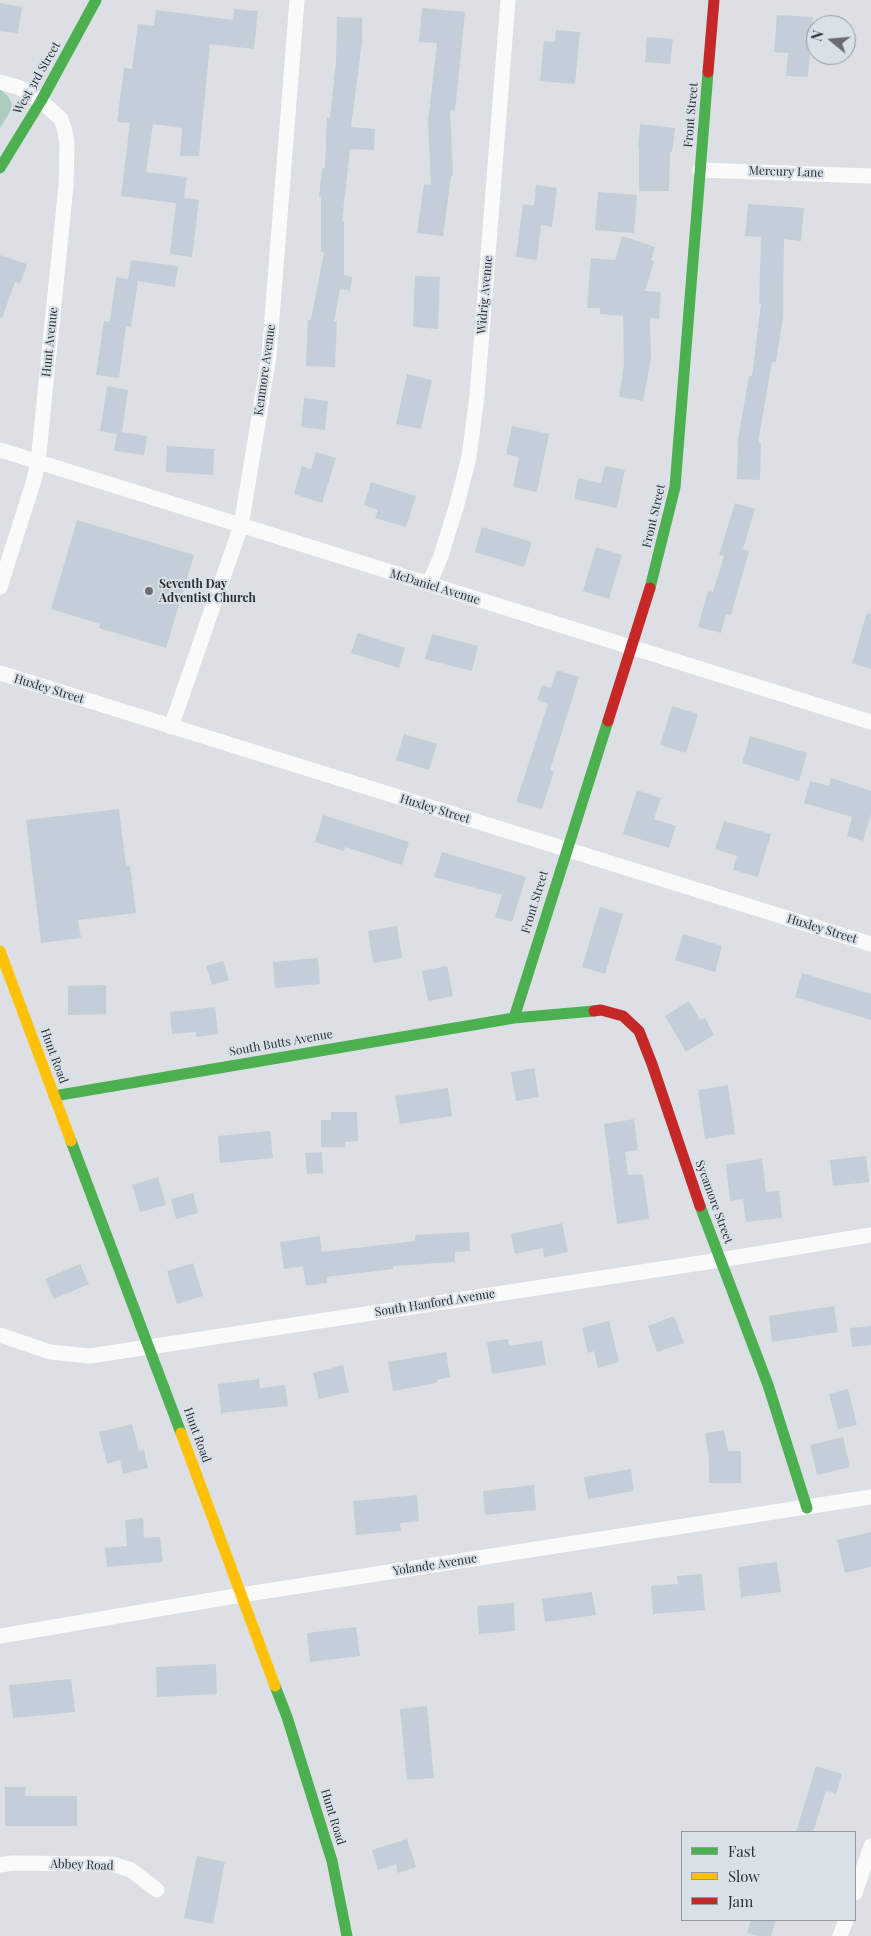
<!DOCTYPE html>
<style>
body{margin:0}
#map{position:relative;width:871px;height:1936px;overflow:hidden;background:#dce0e4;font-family:"Playfair Display",serif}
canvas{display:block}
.legend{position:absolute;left:681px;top:1831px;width:175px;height:90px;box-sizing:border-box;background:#d8e0e8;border:1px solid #93999f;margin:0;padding:6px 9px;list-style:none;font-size:15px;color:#2b2e32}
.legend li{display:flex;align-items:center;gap:10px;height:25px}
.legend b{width:25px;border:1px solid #93999f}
.north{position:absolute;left:806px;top:15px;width:50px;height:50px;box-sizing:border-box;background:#d8e0e8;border:1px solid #93999f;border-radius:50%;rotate:287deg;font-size:14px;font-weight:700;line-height:20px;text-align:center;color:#2b2e32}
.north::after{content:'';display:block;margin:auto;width:18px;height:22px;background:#696c70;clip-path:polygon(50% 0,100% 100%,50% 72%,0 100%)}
</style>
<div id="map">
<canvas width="871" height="1936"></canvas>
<ul class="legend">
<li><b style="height:6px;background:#4caf50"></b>Fast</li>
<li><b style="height:6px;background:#ffc107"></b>Slow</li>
<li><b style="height:6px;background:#c62828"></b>Jam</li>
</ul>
<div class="north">N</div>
</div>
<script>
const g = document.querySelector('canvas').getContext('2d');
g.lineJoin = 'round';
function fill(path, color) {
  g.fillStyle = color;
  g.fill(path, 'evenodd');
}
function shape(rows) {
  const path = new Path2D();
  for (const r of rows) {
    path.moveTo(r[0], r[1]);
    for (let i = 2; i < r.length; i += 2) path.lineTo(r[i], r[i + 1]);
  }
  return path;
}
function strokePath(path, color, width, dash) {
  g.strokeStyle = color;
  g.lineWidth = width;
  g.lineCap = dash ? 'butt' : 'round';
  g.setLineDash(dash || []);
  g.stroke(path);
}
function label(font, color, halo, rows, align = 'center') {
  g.font = font + ' "Playfair Display",serif';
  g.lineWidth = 4;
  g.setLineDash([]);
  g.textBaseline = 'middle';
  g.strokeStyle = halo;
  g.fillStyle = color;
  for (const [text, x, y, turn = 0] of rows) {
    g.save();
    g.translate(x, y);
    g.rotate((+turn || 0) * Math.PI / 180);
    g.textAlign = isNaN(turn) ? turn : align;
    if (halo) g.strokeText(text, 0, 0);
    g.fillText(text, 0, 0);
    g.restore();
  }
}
fill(shape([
 [0,89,8,96,12,104,10,112,0,128]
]), '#acccbf');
fill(shape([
 [0,3,22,7,18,33,0,31],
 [422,8,465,12,455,111,450,110,453,176,451,176,443,236,417,233,424,184,431,185,428,122,437,43,419,42],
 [234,9,258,11,254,49,210,44,199,156,180,156,182,128,153,124,146,172,187,177,184,198,199,200,192,257,170,254,176,203,121,196,130,123,117,122,124,68,132,69,138,24,154,26,156,10,233,20],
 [777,15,813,17,808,77,786,76,788,53,774,52],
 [337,17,362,18,362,42,351,127,375,129,374,150,350,149,342,221,344,221,344,275,352,277,350,291,340,289,334,321,337,321,335,367,306,366,308,320,311,320,324,252,321,252,321,197,319,197,322,168,325,168,327,118,330,118,336,61],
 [556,30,580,32,575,84,540,81,544,41,555,42],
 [647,37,673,39,670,64,645,62],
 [640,124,675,128,672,152,670,151,669,191,639,191,639,148,638,148],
 [536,185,557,188,552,227,541,225,537,260,516,257,523,204,534,206],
 [598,192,637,195,634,233,595,230],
 [748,204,804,208,801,241,784,239,783,317,776,362,772,362,758,443,761,443,760,480,737,479,738,439,749,376,752,376,761,304,759,304,761,237,745,236],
 [622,236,655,247,651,260,654,261,645,291,661,292,659,319,650,318,651,358,643,401,619,397,624,364,623,316,600,314,600,308,587,308,591,258,615,260],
 [0,255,27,264,20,284,15,282,2,318,0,317],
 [131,260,178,266,175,287,138,281,131,327,126,326,119,378,96,375,104,321,110,322,116,277,128,279],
 [415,276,440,277,438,329,413,327],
 [407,374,432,380,421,429,396,424],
 [107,386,128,390,122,432,147,436,144,455,114,451,117,434,100,431],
 [304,398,328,401,325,430,301,427],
 [512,426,549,434,537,492,513,487,519,457,506,454],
 [167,446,214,449,213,475,166,472],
 [316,452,336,458,322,503,294,494,302,466,311,469],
 [605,466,625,470,617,508,574,499,578,478,601,483],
 [371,482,416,496,406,527,375,518,378,510,364,505],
 [735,503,755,509,743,549,749,551,731,615,726,614,721,633,698,627,708,591,713,592,724,556,719,555],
 [77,520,194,555,166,648,99,628,100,624,51,609],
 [482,527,532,542,524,567,475,552],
 [596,547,622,555,609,599,583,591],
 [867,613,871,614,871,669,852,663],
 [358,633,405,648,399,668,351,653],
 [432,634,478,646,472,671,425,659],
 [557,670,579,677,550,770,554,771,542,809,516,802,548,704,537,700,542,685,551,688],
 [672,706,698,714,686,753,660,745],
 [404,734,437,744,429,770,396,760],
 [750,736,807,753,799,781,742,763],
 [831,778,871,791,871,814,863,841,847,836,852,817,804,803,810,781,829,786],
 [637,790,661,798,654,819,676,826,669,848,623,834],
 [119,809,126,866,130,866,136,913,78,920,81,938,41,943,26,820],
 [323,815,409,842,402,865,345,847,344,851,315,842],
 [724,821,771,834,758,877,733,870,737,856,715,849],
 [442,852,526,877,512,922,495,917,502,895,434,877],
 [600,907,623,914,605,974,582,967],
 [397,926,402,958,373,963,368,931],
 [683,934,722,946,715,972,675,960],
 [318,958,320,984,275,988,273,962],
 [223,961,229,980,212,985,206,966],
 [447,966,453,996,428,1001,422,971],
 [802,973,871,994,871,1020,795,997],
 [106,985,106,1014,68,1015,68,986],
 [689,1001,700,1020,705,1018,714,1035,686,1052,665,1016],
 [215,1007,218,1034,196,1037,196,1032,172,1034,170,1012],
 [534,1068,539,1097,516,1101,511,1072],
 [728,1085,735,1134,705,1139,698,1090],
 [448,1088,452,1116,400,1124,395,1096],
 [331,1112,357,1112,358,1141,345,1142,345,1147,321,1147,321,1120,331,1120],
 [634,1119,638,1150,625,1152,628,1175,643,1174,649,1219,617,1224,604,1124],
 [270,1131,273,1158,220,1163,218,1136],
 [322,1152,323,1173,307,1174,305,1153],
 [866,1156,869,1182,833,1186,830,1160],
 [762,1159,766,1192,779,1191,782,1218,746,1222,743,1199,730,1201,726,1164],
 [158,1177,166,1205,140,1212,132,1185],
 [193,1193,198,1213,176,1219,171,1199],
 [562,1223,568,1252,544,1257,543,1248,515,1254,511,1234],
 [469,1232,470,1251,455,1252,455,1262,393,1266,393,1269,326,1277,327,1283,306,1286,303,1266,284,1269,280,1242,320,1236,322,1252,415,1241,415,1235],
 [193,1263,203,1296,177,1304,167,1271],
 [80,1264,89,1284,54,1299,45,1279],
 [834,1306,838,1332,772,1342,769,1316],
 [674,1316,684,1343,657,1352,648,1326],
 [609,1321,619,1362,598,1368,594,1351,588,1353,582,1328],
 [871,1326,871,1345,852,1347,850,1328],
 [508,1339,509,1346,542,1341,546,1365,492,1374,487,1342],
 [446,1352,450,1377,437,1380,437,1383,393,1391,388,1362],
 [343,1365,349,1392,319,1399,313,1373],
 [259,1379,260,1388,285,1385,288,1406,221,1413,218,1384],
 [848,1389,857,1425,838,1429,829,1394],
 [132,1424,139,1451,144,1450,148,1468,123,1474,120,1460,107,1464,99,1432],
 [724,1430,728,1451,741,1451,741,1483,709,1483,709,1459,705,1433],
 [843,1437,850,1467,817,1475,810,1445],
 [631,1469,634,1491,588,1499,584,1477],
 [534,1485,536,1510,485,1515,483,1491],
 [417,1495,419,1521,400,1523,401,1531,356,1535,353,1501],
 [143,1518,144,1538,160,1537,163,1562,107,1567,105,1548,127,1546,125,1520],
 [871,1532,871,1567,845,1573,837,1540],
 [777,1562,781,1592,741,1597,738,1567],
 [702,1574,705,1610,653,1614,651,1586,678,1584,677,1576],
 [592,1592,596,1615,545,1622,542,1599],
 [514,1603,515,1631,479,1634,477,1606],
 [356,1627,360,1656,310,1662,307,1633],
 [216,1664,217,1694,157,1697,156,1667],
 [71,1679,75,1712,13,1718,9,1685],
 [427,1706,434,1778,407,1780,400,1709],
 [816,1766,842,1774,836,1794,826,1791,813,1832,796,1832],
 [5,1787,26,1787,25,1796,77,1796,77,1826,5,1826],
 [407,1839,416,1867,398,1873,396,1864,378,1870,372,1850],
 [197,1856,225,1862,213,1924,184,1918],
 [751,1920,776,1920,771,1936,759,1936,747,1933]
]), '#c3ced9');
strokePath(shape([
 [0,82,20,88,41,101,61,119,65,131,67,145,66,186,38,462,34,480,0,587],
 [700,170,871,176],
 [0,450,871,722],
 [429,584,441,556,457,504,469,457,477,396,508,0],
 [0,673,871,944],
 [171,727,241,526,269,356,297,0],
 [0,1335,50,1352,90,1356,720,1260,871,1235],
 [0,1636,241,1595,871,1497],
 [0,1865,12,1863,112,1864,131,1870,157,1890],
 [855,1893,871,1846],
 [840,1936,846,1920]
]), '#fafafb', 15);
strokePath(shape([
 [0,168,41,101,96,0],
 [650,588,675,487,708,72],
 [514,1018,608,721],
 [54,1096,514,1018,594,1011],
 [71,1141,181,1433],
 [700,1206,768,1385,807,1508],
 [275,1686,287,1717,332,1861,347,1936]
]), '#4caf50', 11);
strokePath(shape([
 [0,951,71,1141],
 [181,1433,275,1686]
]), '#ffc107', 11);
strokePath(shape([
 [708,72,714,0],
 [608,721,650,588],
 [594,1011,601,1010,623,1016,639,1031,652,1064,700,1206]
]), '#c62828', 11);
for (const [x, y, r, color] of [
 [149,591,5,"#696c70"]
]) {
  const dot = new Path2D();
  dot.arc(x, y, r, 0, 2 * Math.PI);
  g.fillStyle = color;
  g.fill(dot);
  strokePath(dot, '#d8e0e8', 2);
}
label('12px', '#2b2e32', '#d8e0e8', [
 ["West 3rd Street",37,78,-60],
 ["Front Street",691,115,-85],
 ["Mercury Lane",786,172,2],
 ["Widrig Avenue",485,295,-85],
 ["Hunt Avenue",50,342,-84],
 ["Kenmore Avenue",265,370,-82],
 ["Front Street",654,516,-77],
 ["McDaniel Avenue",435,587,17],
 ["Huxley Street",49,689,17],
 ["Huxley Street",435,809,17],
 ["Front Street",535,902,-73],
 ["Huxley Street",822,929,17],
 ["South Butts Avenue",281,1043,-10],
 ["Hunt Road",54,1056,70],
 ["Sycamore Street",714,1202,70],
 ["South Hanford Avenue",435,1303,-9],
 ["Hunt Road",197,1435,70],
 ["Yolande Avenue",435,1565,-9],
 ["Hunt Road",333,1817,73],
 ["Abbey Road",82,1865,2]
]);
label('bold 12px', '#2b2e32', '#d8e0e8', [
 ["Seventh Day",159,584],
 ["Adventist Church",159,598]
], 'left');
</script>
